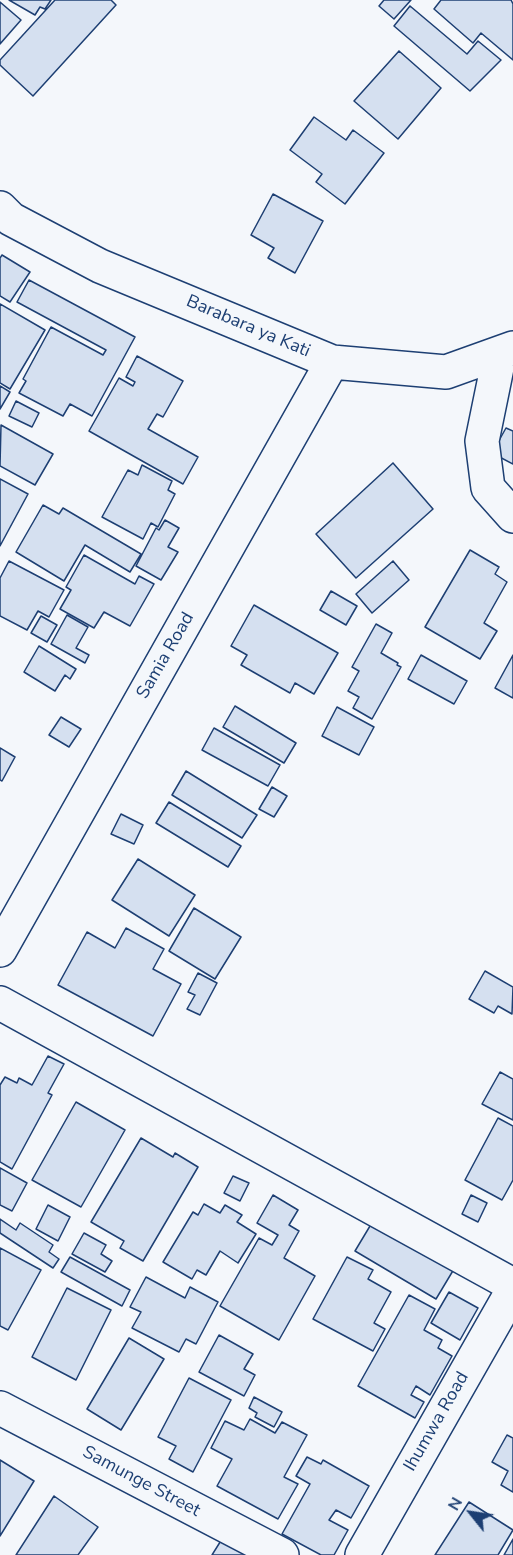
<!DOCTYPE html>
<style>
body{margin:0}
#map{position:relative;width:513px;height:1555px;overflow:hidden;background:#f4f7fb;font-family:"Nunito Sans",sans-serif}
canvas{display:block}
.north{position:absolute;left:441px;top:1483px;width:60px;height:60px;-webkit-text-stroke:4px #f4f7fb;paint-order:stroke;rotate:300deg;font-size:16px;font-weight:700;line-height:24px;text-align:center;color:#1d3f73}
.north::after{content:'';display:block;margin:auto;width:21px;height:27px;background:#1d3f73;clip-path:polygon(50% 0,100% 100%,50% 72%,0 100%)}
</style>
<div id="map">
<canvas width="513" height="1555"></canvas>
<div class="north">N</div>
</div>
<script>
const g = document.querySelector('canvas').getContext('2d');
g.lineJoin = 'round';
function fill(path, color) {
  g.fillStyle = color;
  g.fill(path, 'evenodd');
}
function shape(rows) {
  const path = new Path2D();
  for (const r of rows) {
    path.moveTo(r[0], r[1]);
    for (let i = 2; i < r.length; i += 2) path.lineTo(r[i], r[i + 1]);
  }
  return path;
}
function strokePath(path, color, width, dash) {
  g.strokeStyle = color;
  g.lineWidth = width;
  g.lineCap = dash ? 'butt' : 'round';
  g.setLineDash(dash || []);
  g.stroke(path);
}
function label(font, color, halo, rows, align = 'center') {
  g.font = font + ' "Nunito Sans",sans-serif';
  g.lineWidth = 4.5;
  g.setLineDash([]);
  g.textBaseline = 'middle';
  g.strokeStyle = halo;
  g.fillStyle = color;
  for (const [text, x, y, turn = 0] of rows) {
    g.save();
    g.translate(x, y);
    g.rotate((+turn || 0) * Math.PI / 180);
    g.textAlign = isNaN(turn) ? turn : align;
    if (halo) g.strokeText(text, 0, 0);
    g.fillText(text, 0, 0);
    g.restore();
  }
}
const building = shape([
 [9,0,51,0,45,9,40,7,35,15,9,0],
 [55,0,111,0,116,5,33,96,0,65,0,60,55,0],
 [384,0,411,0,394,19,379,6,384,0],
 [441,0,511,0,513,4,513,60,481,33,473,43,434,9,441,0],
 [0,2,21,20,0,44,0,2],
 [410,6,467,54,478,41,501,60,470,91,394,26,410,6],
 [399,51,441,88,398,139,354,101,399,51],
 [314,117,346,140,353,130,384,153,345,204,316,182,322,174,290,150,314,117],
 [273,194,323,221,295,273,268,258,274,248,251,235,273,194],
 [2,255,30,272,10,302,0,296,0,258,2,255],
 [29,280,135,337,92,416,70,404,63,416,19,393,26,381,23,379,51,327,103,355,106,350,17,302,29,280],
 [0,304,45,330,10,389,0,383,0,304],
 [137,356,183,381,163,417,157,414,148,429,198,457,183,484,89,431,119,378,133,386,135,382,126,377,137,356],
 [0,386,10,392,0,409,0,386],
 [16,401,39,413,32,427,9,416,16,401],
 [1,425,53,454,35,485,0,466,1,425],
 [506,428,513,431,513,464,492,453,506,428],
 [393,463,433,509,356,578,316,534,393,463],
 [142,465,172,481,168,490,175,494,158,527,151,523,143,539,102,517,128,470,138,475,142,465],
 [0,479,28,494,0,546,0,479],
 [43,505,59,514,63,508,141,554,130,572,85,545,64,581,16,552,43,505],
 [165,520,179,528,168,547,178,552,161,580,136,566,156,528,159,530,165,520],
 [470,550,499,567,495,574,507,582,484,623,497,631,480,659,425,627,470,550],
 [84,555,135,584,139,576,154,584,130,626,104,612,94,628,60,609,71,590,66,587,84,555],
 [9,561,64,590,49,617,38,611,27,630,0,616,0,578,9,561],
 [393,561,409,580,372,613,356,594,393,561],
 [331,591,357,606,346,625,320,610,331,591],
 [254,605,338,653,314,694,295,683,290,693,241,665,247,655,231,646,254,605],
 [67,615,88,627,76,648,89,655,85,663,51,644,67,615],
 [41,616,57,625,47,642,31,633,41,616],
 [376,624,392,633,381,653,398,663,397,665,401,667,372,719,353,708,359,697,348,691,359,671,352,667,376,624],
 [39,646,76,669,70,679,65,675,55,691,24,672,39,646],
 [421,655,467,681,454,704,408,679,421,655],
 [513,655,513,698,495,688,513,655],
 [235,706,296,743,284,763,223,727,235,706],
 [337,707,374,727,359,755,322,736,337,707],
 [61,717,81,729,69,747,49,735,61,717],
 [214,728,280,765,268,786,202,750,214,728],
 [0,748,15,757,2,781,0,780,0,748],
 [186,771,257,815,242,838,172,795,186,771],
 [272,787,287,796,274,817,259,809,272,787],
 [169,802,241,846,228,867,156,823,169,802],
 [121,814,143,825,134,844,111,834,121,814],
 [138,859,195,895,169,936,112,900,138,859],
 [194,908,241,937,215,979,169,951,194,908],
 [126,928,164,949,153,969,181,984,153,1036,58,985,87,932,115,948,126,928],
 [485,971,513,987,512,1014,498,1006,494,1013,469,999,485,971],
 [198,973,217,983,200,1015,187,1009,195,995,188,992,198,973],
 [48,1056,64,1064,48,1093,52,1095,12,1169,0,1162,0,1085,5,1077,17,1083,19,1078,32,1085,48,1056],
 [500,1072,513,1079,513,1120,482,1104,500,1072],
 [76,1102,125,1130,81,1207,32,1180,76,1102],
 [498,1118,513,1126,513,1180,502,1200,465,1180,498,1118],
 [141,1138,173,1157,175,1153,198,1167,143,1261,120,1248,124,1241,91,1222,141,1138],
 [0,1168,27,1183,12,1211,0,1205,0,1168],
 [233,1176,249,1183,240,1201,224,1193,233,1176],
 [273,1195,298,1210,289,1225,299,1231,284,1258,315,1276,279,1340,220,1306,259,1238,272,1245,278,1235,257,1223,273,1195],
 [471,1195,487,1203,478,1222,462,1214,471,1195],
 [204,1204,220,1213,225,1205,242,1215,237,1222,256,1234,238,1263,220,1251,206,1275,197,1270,192,1279,163,1262,193,1212,198,1215,204,1204],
 [48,1205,70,1217,58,1241,36,1229,48,1205],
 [0,1219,16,1230,20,1223,53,1245,49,1252,59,1259,53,1268,0,1233,0,1219],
 [373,1221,454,1269,436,1299,355,1251,373,1221],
 [84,1233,106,1245,101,1254,112,1261,105,1272,72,1254,84,1233],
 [0,1248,41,1270,8,1330,0,1326,0,1248],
 [70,1257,130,1290,122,1306,61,1272,70,1257],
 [347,1257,373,1270,368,1279,391,1292,374,1323,385,1329,373,1351,313,1319,347,1257],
 [146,1277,185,1298,190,1287,218,1302,196,1344,186,1339,179,1352,132,1328,141,1312,130,1307,146,1277],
 [67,1288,111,1310,76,1380,32,1357,67,1288],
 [449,1292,478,1308,460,1340,431,1323,449,1292],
 [409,1295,435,1309,424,1330,442,1340,438,1348,452,1356,430,1395,416,1386,411,1395,424,1402,415,1418,358,1386,409,1295],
 [219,1335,253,1354,244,1369,255,1375,244,1396,199,1372,219,1335],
 [129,1338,164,1359,121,1430,87,1409,129,1338],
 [189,1378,231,1400,193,1472,169,1459,176,1446,158,1437,189,1378],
 [254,1397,282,1412,274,1427,255,1417,257,1413,249,1408,254,1397],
 [250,1419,275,1433,282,1422,307,1435,284,1477,298,1484,278,1519,217,1486,232,1459,211,1448,225,1421,244,1430,250,1419],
 [507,1435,513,1438,513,1492,501,1485,508,1471,492,1462,507,1435],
 [307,1457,321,1464,323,1460,369,1486,351,1518,336,1510,329,1520,348,1530,334,1555,321,1555,282,1534,310,1484,296,1476,307,1457],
 [0,1460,34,1481,0,1536,0,1460],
 [54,1496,98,1527,78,1555,16,1555,54,1496],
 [469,1502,513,1530,498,1555,435,1555,469,1502],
 [222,1539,247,1555,212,1555,222,1539],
 [513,1539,513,1555,504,1555,513,1539]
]);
fill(building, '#d5e0f0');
strokePath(building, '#1d3f73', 1.5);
const minor = shape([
 [0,208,11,219,100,266,332,362,446,372,513,348],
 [500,353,482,441,488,488,513,516],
 [0,950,332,362],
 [0,1003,513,1285],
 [0,1408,282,1555],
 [362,1555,513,1290]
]);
strokePath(minor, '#1d3f73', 36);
strokePath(minor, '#f4f7fb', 33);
label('18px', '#1d3f73', '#f4f7fb', [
 ["Barabara ya Kati",248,327,23],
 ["Samia Road",166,656,-60],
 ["Ihumwa Road",437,1422,-60],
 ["Samunge Street",141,1482,28]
]);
</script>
